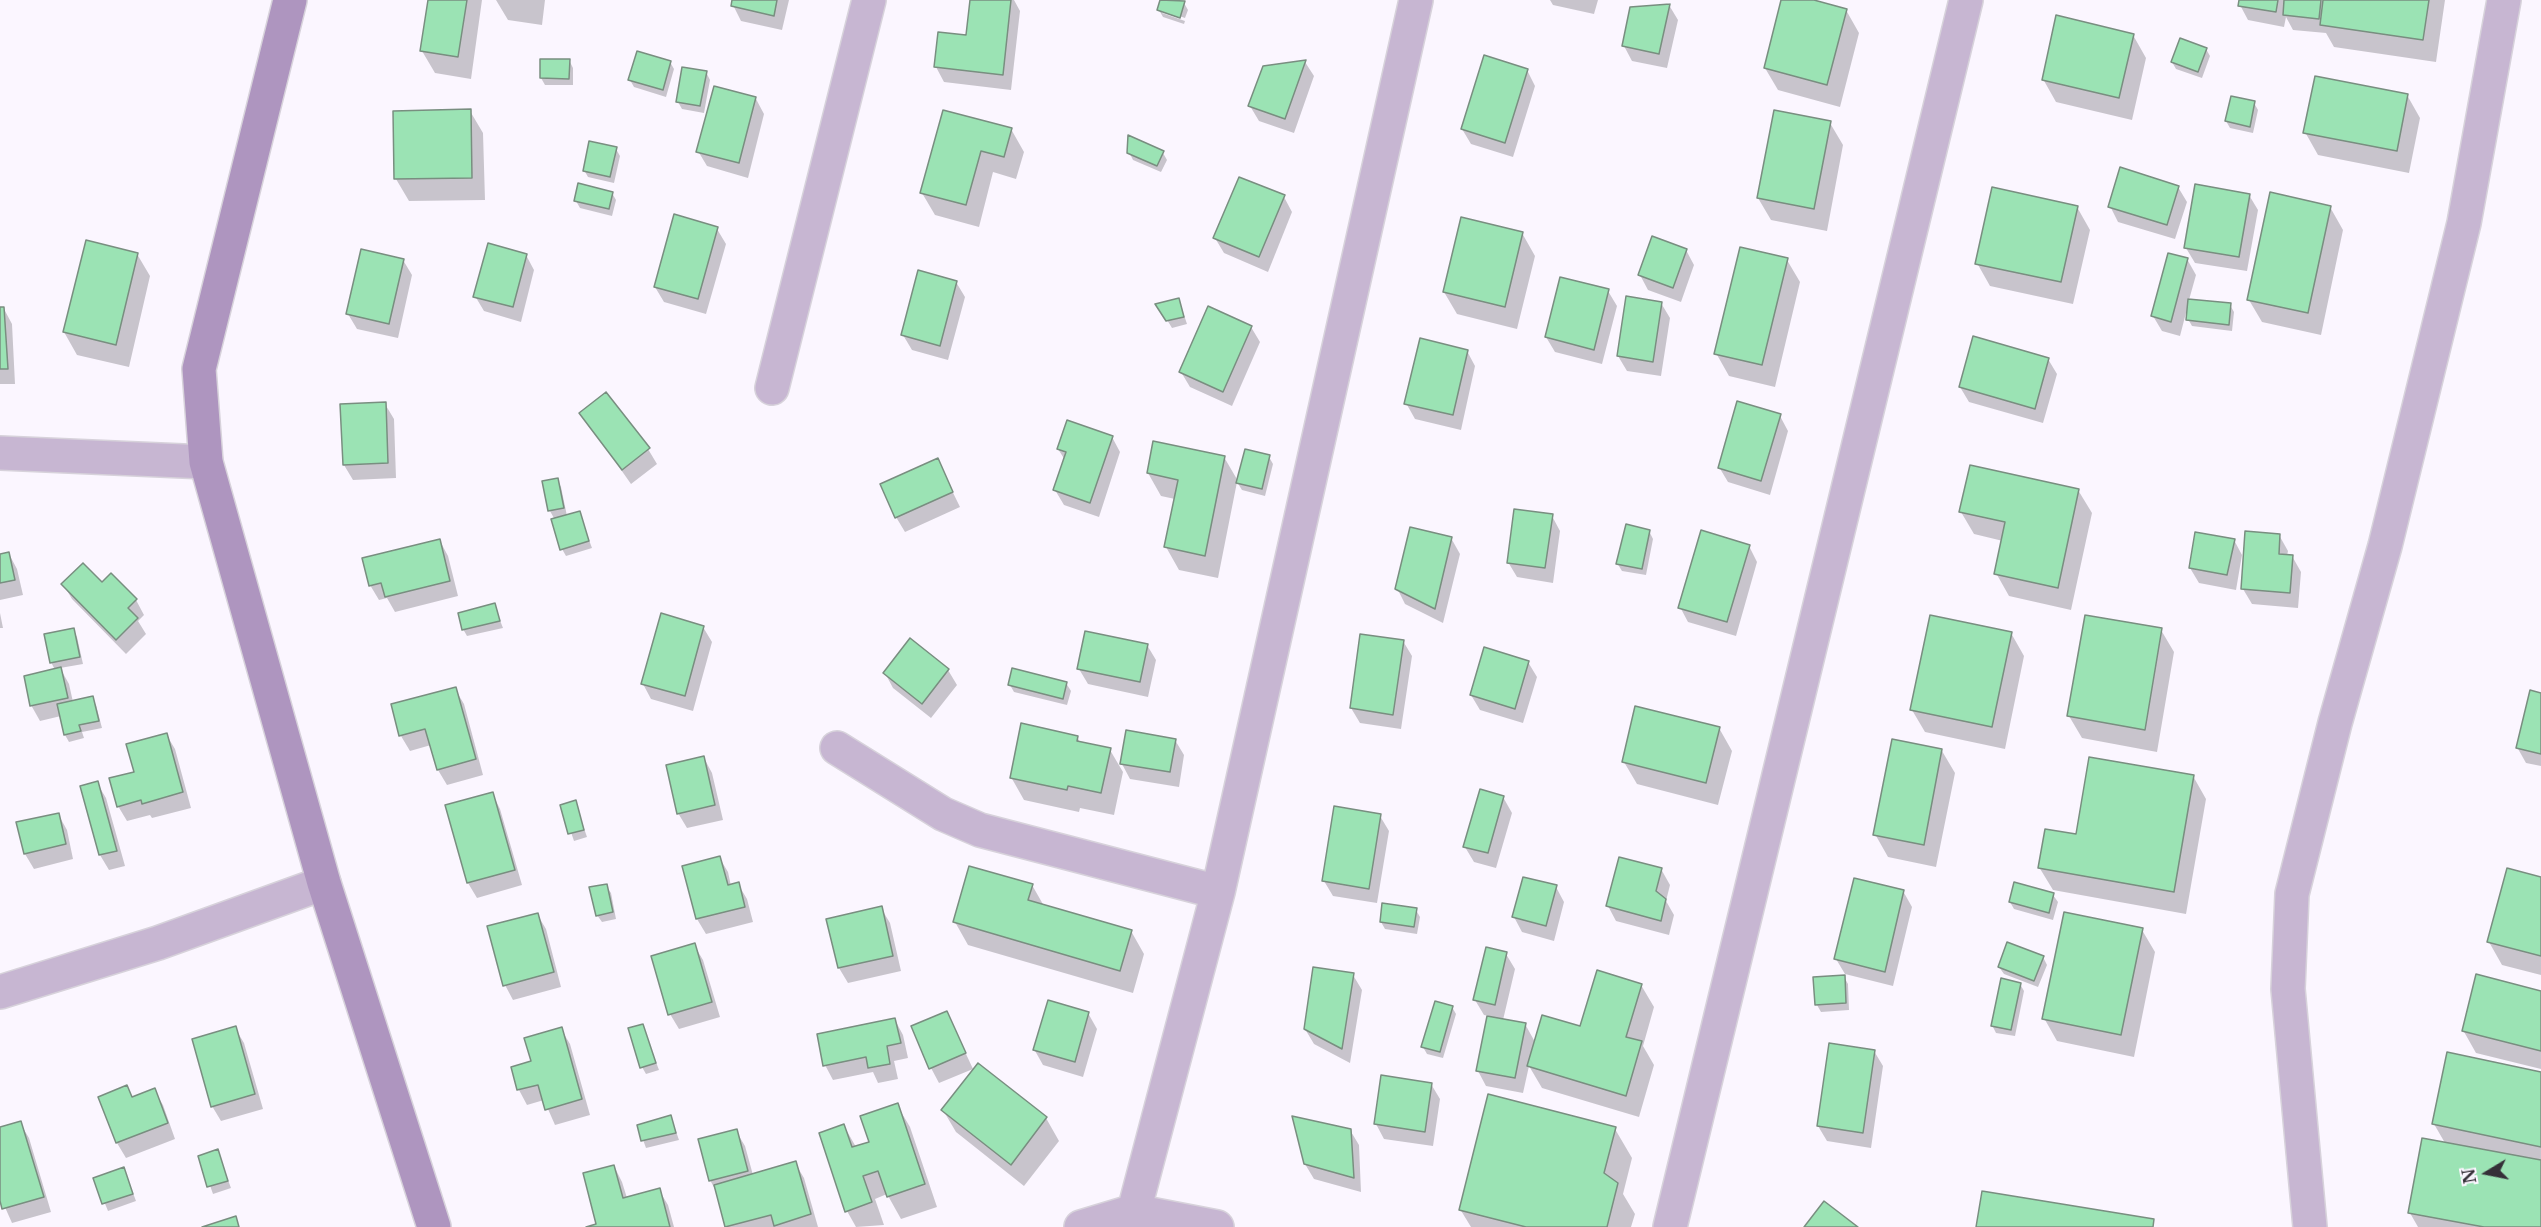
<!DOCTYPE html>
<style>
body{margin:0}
#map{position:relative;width:2541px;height:1227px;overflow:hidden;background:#fbf6ff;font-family:"Libre Baskerville",serif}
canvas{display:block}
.north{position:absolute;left:2457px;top:1143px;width:60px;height:60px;-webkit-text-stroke:4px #fbf6ff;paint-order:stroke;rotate:260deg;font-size:16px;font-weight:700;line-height:24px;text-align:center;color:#353038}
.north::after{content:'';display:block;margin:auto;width:21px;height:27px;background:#353038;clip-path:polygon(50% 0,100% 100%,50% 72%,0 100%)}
</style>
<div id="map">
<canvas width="2541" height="1227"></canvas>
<div class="north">N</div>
</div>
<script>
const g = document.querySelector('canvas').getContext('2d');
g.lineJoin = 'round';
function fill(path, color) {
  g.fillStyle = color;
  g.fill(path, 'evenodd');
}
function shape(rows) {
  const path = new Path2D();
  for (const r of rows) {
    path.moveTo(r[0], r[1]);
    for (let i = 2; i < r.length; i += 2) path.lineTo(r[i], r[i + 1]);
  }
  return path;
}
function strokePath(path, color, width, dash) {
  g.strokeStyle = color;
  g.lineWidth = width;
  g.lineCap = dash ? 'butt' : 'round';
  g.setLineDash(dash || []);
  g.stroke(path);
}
fill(shape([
 [429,0,482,0,471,79,435,73,422,51],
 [496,0,545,0,542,25,508,20],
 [734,0,789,0,782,30,741,21,733,5],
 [972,0,1014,0,1020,11,1011,90,944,82,936,67,968,37],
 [1162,0,1184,3,1188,10,1185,18,1162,10,1162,13,1185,21,1184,24,1163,17,1159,10],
 [1550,0,1598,0,1594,14,1553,5],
 [1783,0,1808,0,1846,10,1859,33,1840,107,1778,90,1765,68],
 [2240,0,2445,0,2436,62,2334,47,2326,33,2293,30,2286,17,2284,27,2248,20,2240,5],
 [1669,5,1678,20,1667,68,1632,61,1624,46],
 [2133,35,2146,58,2132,120,2056,102,2043,79],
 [2206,49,2210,56,2202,78,2176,69,2172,62],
 [569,60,573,68,573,85,545,85,541,78],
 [670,62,674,69,666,97,634,87,630,80],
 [1305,62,1314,76,1294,133,1259,121,1250,106],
 [1527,70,1535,86,1513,157,1471,144,1462,129],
 [706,72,710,80,704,113,682,109,678,102],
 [2407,95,2420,118,2409,173,2318,155,2305,132],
 [756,99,764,114,748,178,707,166,698,151],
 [2254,103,2258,110,2253,133,2230,128,2226,121],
 [470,111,483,133,485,200,409,201,396,179],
 [1830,123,1843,145,1827,231,1771,220,1758,198],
 [1011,129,1024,152,1016,179,993,172,979,227,935,215,922,193],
 [616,149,620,156,614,183,588,177,584,170],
 [1129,152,1163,153,1167,160,1161,172,1133,160],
 [2178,187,2187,202,2175,239,2118,222,2110,206],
 [612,193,616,200,612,216,580,208,576,201],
 [2249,195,2258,210,2247,271,2195,263,2186,248],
 [1284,197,1292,212,1268,272,1224,253,1215,238],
 [2077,207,2090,230,2073,304,1990,286,1977,263],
 [2330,207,2343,230,2321,335,2262,322,2249,300],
 [717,229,726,244,706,314,664,302,655,287],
 [1522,233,1535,256,1517,329,1457,314,1444,292],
 [1686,250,1694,265,1681,302,1648,290,1640,275],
 [137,254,150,276,129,367,77,355,64,332],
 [526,255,534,270,521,322,484,311,475,296],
 [2187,259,2196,275,2189,300,2230,305,2234,312,2232,331,2192,326,2188,319,2189,309,2187,309,2180,336,2162,331,2153,316],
 [403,260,412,275,398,338,357,329,348,314],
 [1787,260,1800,282,1775,387,1729,376,1716,353],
 [956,282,965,297,948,360,912,350,903,335],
 [1608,291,1617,306,1602,364,1555,352,1546,337],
 [1179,300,1187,324,1172,328,1158,305],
 [1661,303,1670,318,1661,376,1627,371,1618,356],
 [0,309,4,309,12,324,15,384,0,384],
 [1251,327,1260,342,1232,406,1190,387,1181,372],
 [1467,351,1475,366,1461,430,1415,419,1406,403],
 [2048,359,2057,374,2043,423,1969,402,1960,387],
 [385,404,394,419,396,478,353,480,344,465,342,405],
 [581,413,648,449,657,464,631,484],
 [1780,416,1788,431,1770,495,1728,482,1719,467],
 [1112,437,1120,452,1099,517,1064,505,1055,490,1065,460,1058,449],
 [1224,457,1238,481,1269,457,1273,464,1265,496,1242,490,1237,482,1218,578,1179,570,1166,547,1175,499,1161,496,1148,473],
 [937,460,960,507,905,532,896,517],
 [557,480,561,487,567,516,579,513,592,548,566,556,562,549,555,520,550,511],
 [2078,490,2092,513,2071,610,2009,596,1996,573,2003,541,1974,534,1961,512],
 [1552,516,1560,531,1553,583,1517,577,1508,562],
 [1649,531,1653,539,1646,575,1622,571,1617,563],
 [2279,535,2288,551,2287,556,2292,556,2301,572,2298,608,2252,604,2243,589],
 [1451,538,1460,554,1443,623,1405,604,1397,588],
 [2234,540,2242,555,2236,590,2199,583,2190,568],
 [440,541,448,556,458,596,395,612,387,598,379,600,370,585],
 [1749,546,1757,562,1736,636,1688,622,1680,607],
 [9,554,17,569,23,595,0,600,0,556],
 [63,584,102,584,136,600,144,615,138,621,146,634,126,654,72,599],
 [494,605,503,628,467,636,463,629],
 [0,613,3,628,0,628],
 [703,627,712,642,693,711,651,699,643,684],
 [73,630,77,637,83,664,60,668,69,684,73,702,92,698,96,705,102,728,82,732,84,738,69,742,65,735,61,716,40,721,31,705,55,670,51,662],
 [2161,630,2174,652,2157,752,2082,738,2069,716],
 [2011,633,2024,656,2005,749,1925,732,1912,710],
 [910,640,948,670,957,685,931,718,893,688,885,673],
 [1403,641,1412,656,1401,729,1360,723,1351,708],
 [1147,645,1156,660,1148,697,1088,684,1079,669],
 [1528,662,1537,677,1523,723,1480,710,1471,695],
 [1066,683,1071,691,1067,705,1014,692,1010,685],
 [455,689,464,704,483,775,447,785,438,770,431,745,410,751,401,736,393,706],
 [2541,695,2541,766,2526,763,2517,747],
 [1719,728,1732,751,1718,805,1637,784,1624,762],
 [166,734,175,749,191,808,152,818,150,815,127,821,118,806,135,773],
 [1077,737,1081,744,1110,750,1123,772,1114,815,1080,808,1079,812,1024,800,1011,777],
 [1175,740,1184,755,1179,787,1130,779,1122,764],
 [1942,751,1955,773,1936,867,1888,857,1875,834],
 [704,758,712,773,723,820,687,828,678,813],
 [2193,776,2206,799,2186,914,2053,890,2039,867,2077,836],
 [97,783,106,798,125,866,109,870,100,855,82,787],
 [492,793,500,809,522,885,477,898,468,883],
 [1503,797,1512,813,1496,868,1474,862,1465,847],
 [575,802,587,837,574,841,562,806],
 [58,814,67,830,73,859,34,869,25,854],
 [1380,816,1389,831,1377,903,1333,896,1324,881],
 [719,857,728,872,731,886,738,884,747,899,753,922,706,934,697,919,684,867],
 [1661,869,1670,885,1666,901,1674,915,1669,935,1616,921,1608,906],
 [2541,879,2541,975,2502,965,2489,942],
 [1032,885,1044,906,1131,931,1144,954,1133,993,968,945,955,922],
 [606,886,611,893,616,919,602,922,597,915],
 [1556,887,1564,902,1554,941,1522,932,1514,917],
 [1903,891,1912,907,1893,986,1845,974,1836,959],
 [2053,895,2058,902,2053,920,2014,909,2010,902],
 [881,908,890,923,901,971,848,983,839,968,828,920],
 [1416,910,1420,917,1417,934,1385,929,1381,922],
 [537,914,546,929,561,987,513,1000,505,985],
 [2142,930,2155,952,2134,1057,2057,1041,2044,1018],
 [694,945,703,960,720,1017,679,1029,670,1014],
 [1506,954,1515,969,1503,1020,1525,1024,1535,1042,1581,1028,1641,985,1654,1007,1643,1046,1654,1065,1639,1117,1542,1088,1529,1066,1523,1093,1486,1086,1478,1071,1489,1016,1484,1015,1475,1000],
 [2043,957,2047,965,2038,987,2004,974,1999,967],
 [1353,975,1362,990,1350,1063,1314,1044,1305,1029],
 [1844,977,1848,984,1849,1010,1821,1012,1817,1005],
 [2020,984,2024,991,2015,1036,1996,1033,1992,1025],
 [2541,992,2541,1069,2476,1053,2463,1030],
 [1452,1007,1456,1014,1443,1058,1427,1054,1423,1047],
 [947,1013,973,1069,939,1083,931,1068],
 [1088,1013,1097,1029,1083,1077,1043,1065,1034,1049],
 [895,1020,903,1035,908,1058,894,1061,898,1079,878,1083,873,1072,833,1080,825,1065],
 [642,1025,659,1070,646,1074,642,1067],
 [235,1028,244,1043,263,1109,221,1121,212,1106],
 [561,1029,570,1044,590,1115,555,1125,544,1100,527,1105,519,1090,512,1068,533,1062],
 [1874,1051,1883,1066,1871,1148,1827,1141,1818,1126],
 [978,1065,1046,1118,1059,1141,1024,1186,956,1132,943,1110],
 [2541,1073,2541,1227,2418,1227,2410,1213,2445,1143,2434,1124],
 [1431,1084,1440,1099,1433,1146,1384,1139,1376,1124],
 [127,1087,133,1098,154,1090,163,1105,175,1139,126,1158,117,1143,100,1098],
 [897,1105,910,1127,937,1207,901,1219,887,1194,875,1199,884,1225,856,1227,847,1211,844,1126,856,1147,871,1143],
 [671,1117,679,1140,646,1148,638,1126],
 [20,1123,29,1138,51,1212,12,1223,0,1196,0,1129],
 [1615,1129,1632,1158,1623,1194,1635,1214,1631,1227,1471,1227,1460,1209],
 [1350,1130,1359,1145,1361,1192,1314,1179,1305,1164],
 [736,1131,745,1146,753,1175,795,1163,804,1178,818,1227,727,1227,717,1193,710,1180],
 [217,1151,231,1188,213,1194,200,1157],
 [614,1166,622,1182,627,1198,659,1190,668,1205,674,1227,591,1227,598,1225],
 [124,1169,136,1201,108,1211,95,1179]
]), '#0003');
const building = shape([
 [428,0,467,0,458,57,420,51,428,0],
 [732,0,777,0,774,16,731,6,732,0],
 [970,0,1011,0,1003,75,934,67,938,32,966,35,970,0],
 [1160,0,1185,1,1180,18,1157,10,1160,0],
 [1781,0,1814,0,1847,9,1827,85,1764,68,1781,0],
 [2239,0,2278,0,2276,12,2238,6,2239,0],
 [2284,0,2321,0,2319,19,2283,15,2284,0],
 [2323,0,2429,0,2423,40,2320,25,2323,0],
 [1670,4,1659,54,1622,46,1630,7,1670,4],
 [2056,15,2134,34,2119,98,2042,80,2056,15],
 [2180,38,2207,48,2198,72,2171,62,2180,38],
 [637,51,671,61,663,90,628,80,637,51],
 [1484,55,1528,69,1505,143,1461,129,1484,55],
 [540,59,570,59,569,79,540,78,540,59],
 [1306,60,1285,119,1248,106,1263,66,1306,60],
 [682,67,707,71,700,106,676,102,682,67],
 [2315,76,2408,94,2397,151,2303,133,2315,76],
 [714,86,756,97,739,163,696,152,714,86],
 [2231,96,2255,101,2250,127,2225,121,2231,96],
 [471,109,472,178,394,179,393,111,471,109],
 [943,110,1012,128,1004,157,981,151,966,205,920,193,943,110],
 [1774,110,1831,121,1814,209,1757,198,1774,110],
 [1128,135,1164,151,1157,166,1127,153,1128,135],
 [589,141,617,147,610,177,583,171,589,141],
 [2120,167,2179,186,2167,225,2108,207,2120,167],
 [1239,177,1285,195,1259,257,1213,238,1239,177],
 [578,183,613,192,609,209,574,201,578,183],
 [2195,184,2250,194,2239,257,2184,248,2195,184],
 [1992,187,2078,206,2061,282,1975,264,1992,187],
 [2270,192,2331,206,2308,313,2247,300,2270,192],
 [674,214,718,227,698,299,654,287,674,214],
 [1461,217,1523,232,1505,307,1443,292,1461,217],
 [1652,236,1687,249,1673,288,1638,275,1652,236],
 [86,240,138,253,116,345,63,332,86,240],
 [488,243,527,254,513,307,473,297,488,243],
 [1740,247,1788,258,1762,365,1714,354,1740,247],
 [361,249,404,259,389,324,346,314,361,249],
 [2168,253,2188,258,2171,322,2151,316,2168,253],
 [918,270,957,281,940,346,901,335,918,270],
 [1560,277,1609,289,1594,350,1545,337,1560,277],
 [1626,296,1662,302,1653,362,1617,356,1626,296],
 [1179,298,1184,317,1166,321,1155,304,1179,298],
 [2188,299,2231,303,2229,325,2186,320,2188,299],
 [1208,306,1252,326,1223,392,1179,372,1208,306],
 [0,307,4,307,8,369,0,369,0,307],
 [1973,336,2049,358,2035,409,1959,387,1973,336],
 [1420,338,1468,350,1453,415,1404,404,1420,338],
 [606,392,650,448,622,470,579,413,606,392],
 [1737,401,1781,414,1761,481,1718,468,1737,401],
 [386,402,388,463,343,465,340,404,386,402],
 [1067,420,1113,436,1090,503,1053,490,1066,452,1057,449,1067,420],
 [1153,441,1225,456,1205,556,1164,547,1178,480,1147,473,1153,441],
 [1245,449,1270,455,1262,489,1236,483,1245,449],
 [938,458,953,492,895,518,880,484,938,458],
 [1970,465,2079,489,2058,588,1994,574,2005,522,1959,512,1970,465],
 [558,478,564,508,548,511,542,481,558,478],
 [1514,509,1553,514,1545,568,1507,563,1514,509],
 [580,511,589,541,560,550,551,519,580,511],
 [1626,524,1650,530,1642,569,1616,564,1626,524],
 [1410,527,1452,537,1435,609,1395,589,1410,527],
 [1701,530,1750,545,1727,622,1678,608,1701,530],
 [2245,531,2280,534,2279,554,2293,555,2290,593,2241,589,2245,531],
 [2195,532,2235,539,2227,575,2189,568,2195,532],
 [440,539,450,581,385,597,381,583,369,586,362,558,440,539],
 [9,552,15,580,0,583,0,554,9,552],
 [83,563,102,582,111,573,137,599,128,608,138,618,116,640,61,584,83,563],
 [495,603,500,621,462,630,458,613,495,603],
 [661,613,704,626,685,696,641,684,661,613],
 [1930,615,2012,632,1992,727,1910,710,1930,615],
 [2085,615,2162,628,2145,730,2067,716,2085,615],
 [74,628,80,657,50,663,44,634,74,628],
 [1085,631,1148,644,1140,682,1077,669,1085,631],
 [1360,634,1404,640,1393,715,1350,708,1360,634],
 [910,638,949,669,922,704,883,673,910,638],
 [1484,647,1529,661,1515,709,1470,695,1484,647],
 [61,667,68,698,30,706,24,676,61,667],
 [1012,668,1067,682,1063,699,1008,685,1012,668],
 [456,687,476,759,437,770,425,729,399,736,391,704,456,687],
 [2530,690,2541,693,2541,754,2516,748,2530,690],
 [93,696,99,721,79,725,81,731,64,735,57,704,93,696],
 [1635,706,1720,727,1706,783,1622,762,1635,706],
 [1021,723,1078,736,1077,741,1111,748,1101,793,1068,786,1067,790,1010,778,1021,723],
 [1126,730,1176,739,1170,772,1120,764,1126,730],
 [167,733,183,792,142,804,141,800,117,807,109,778,134,772,126,744,167,733],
 [1892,739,1942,749,1924,845,1873,835,1892,739],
 [704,756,715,805,677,814,666,765,704,756],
 [2089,757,2194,775,2174,892,2038,868,2045,829,2076,834,2089,757],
 [98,781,117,851,99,855,80,786,98,781],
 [1480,789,1504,796,1488,853,1463,847,1480,789],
 [493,792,515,870,467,883,445,805,493,792],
 [576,800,584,830,568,834,560,805,576,800],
 [1334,806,1381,814,1369,889,1322,881,1334,806],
 [59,813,66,844,24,854,16,822,59,813],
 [720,856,728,885,739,882,745,907,696,919,682,866,720,856],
 [1619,857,1662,868,1656,891,1666,899,1661,921,1606,906,1619,857],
 [969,866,1033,884,1028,900,1132,930,1120,971,953,922,969,866],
 [2507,868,2541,877,2541,956,2487,942,2507,868],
 [1523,877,1557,885,1546,926,1512,917,1523,877],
 [1854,878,1904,890,1885,972,1834,959,1854,878],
 [2014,882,2054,893,2049,913,2009,902,2014,882],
 [607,884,613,912,596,916,589,887,607,884],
 [1382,903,1417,908,1414,927,1380,922,1382,903],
 [882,906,893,956,838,968,826,919,882,906],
 [2064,912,2143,928,2121,1035,2042,1019,2064,912],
 [538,913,554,972,503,986,487,926,538,913],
 [2007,942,2044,956,2034,981,1998,967,2007,942],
 [695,943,712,1002,668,1015,651,956,695,943],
 [1486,947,1507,952,1495,1005,1473,1000,1486,947],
 [1313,967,1354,973,1342,1049,1304,1029,1313,967],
 [1597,970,1642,984,1626,1037,1642,1041,1626,1096,1527,1066,1542,1015,1580,1026,1597,970],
 [2476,974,2541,991,2541,1051,2462,1031,2476,974],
 [1845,975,1846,1003,1815,1005,1813,977,1845,975],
 [2001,978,2021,983,2011,1030,1991,1026,2001,978],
 [1048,1000,1089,1012,1075,1062,1033,1050,1048,1000],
 [1435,1001,1453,1006,1440,1052,1421,1047,1435,1001],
 [947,1011,966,1053,929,1069,911,1026,947,1011],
 [1487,1016,1526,1023,1515,1078,1476,1071,1487,1016],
 [895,1018,901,1043,887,1046,890,1064,868,1068,866,1057,823,1066,817,1034,895,1018],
 [643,1024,656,1063,640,1068,628,1028,643,1024],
 [236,1026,255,1094,211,1107,192,1039,236,1026],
 [562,1027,582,1099,545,1110,538,1085,517,1090,511,1067,531,1061,524,1038,562,1027],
 [1829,1043,1875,1050,1863,1133,1817,1126,1829,1043],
 [2447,1052,2541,1072,2541,1147,2432,1124,2447,1052],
 [978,1063,1047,1117,1011,1165,941,1110,978,1063],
 [1381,1075,1432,1083,1425,1132,1374,1124,1381,1075],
 [127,1085,132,1097,155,1088,168,1123,116,1143,98,1097,127,1085],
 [1488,1094,1616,1127,1604,1173,1618,1183,1607,1227,1526,1227,1459,1210,1488,1094],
 [898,1103,925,1184,887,1197,878,1171,863,1176,872,1202,845,1212,819,1133,844,1124,852,1147,869,1142,860,1116,898,1103],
 [671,1115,676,1133,641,1141,637,1125,671,1115],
 [1292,1116,1351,1129,1354,1178,1304,1164,1292,1116],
 [21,1121,44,1197,2,1209,0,1201,0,1127,21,1121],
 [737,1129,748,1171,709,1181,698,1139,737,1129],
 [2422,1138,2541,1160,2541,1227,2484,1227,2408,1213,2422,1138],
 [218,1149,228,1181,207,1187,198,1156,218,1149],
 [796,1161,811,1214,774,1226,771,1215,725,1227,714,1185,796,1161],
 [614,1165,623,1198,660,1188,670,1227,586,1227,596,1224,583,1173,614,1165],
 [124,1167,133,1194,102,1204,93,1178,124,1167],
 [1982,1191,2154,1219,2153,1227,1976,1227,1982,1191],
 [1824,1201,1858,1227,1804,1227,1824,1201],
 [236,1216,239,1227,202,1227,236,1216]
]);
fill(building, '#9be3b4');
strokePath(building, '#798e80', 1.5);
const street = shape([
 [772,388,869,0],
 [0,453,206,462],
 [837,748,943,814,980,830,1218,892],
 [0,992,158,943,324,883],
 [1134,1211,1217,1227],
 [1081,1227,1134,1211,1218,892,1416,0],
 [1670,1227,1966,0],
 [2310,1227,2288,989,2292,894,2335,723,2385,546,2464,223,2504,0]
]);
const secondary = shape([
 [290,0,199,369,206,462,324,883,434,1227]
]);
strokePath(street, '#d7d2db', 36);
strokePath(secondary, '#d7d2db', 36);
strokePath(street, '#c7b6d2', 33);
strokePath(secondary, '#ae95bf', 33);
</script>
